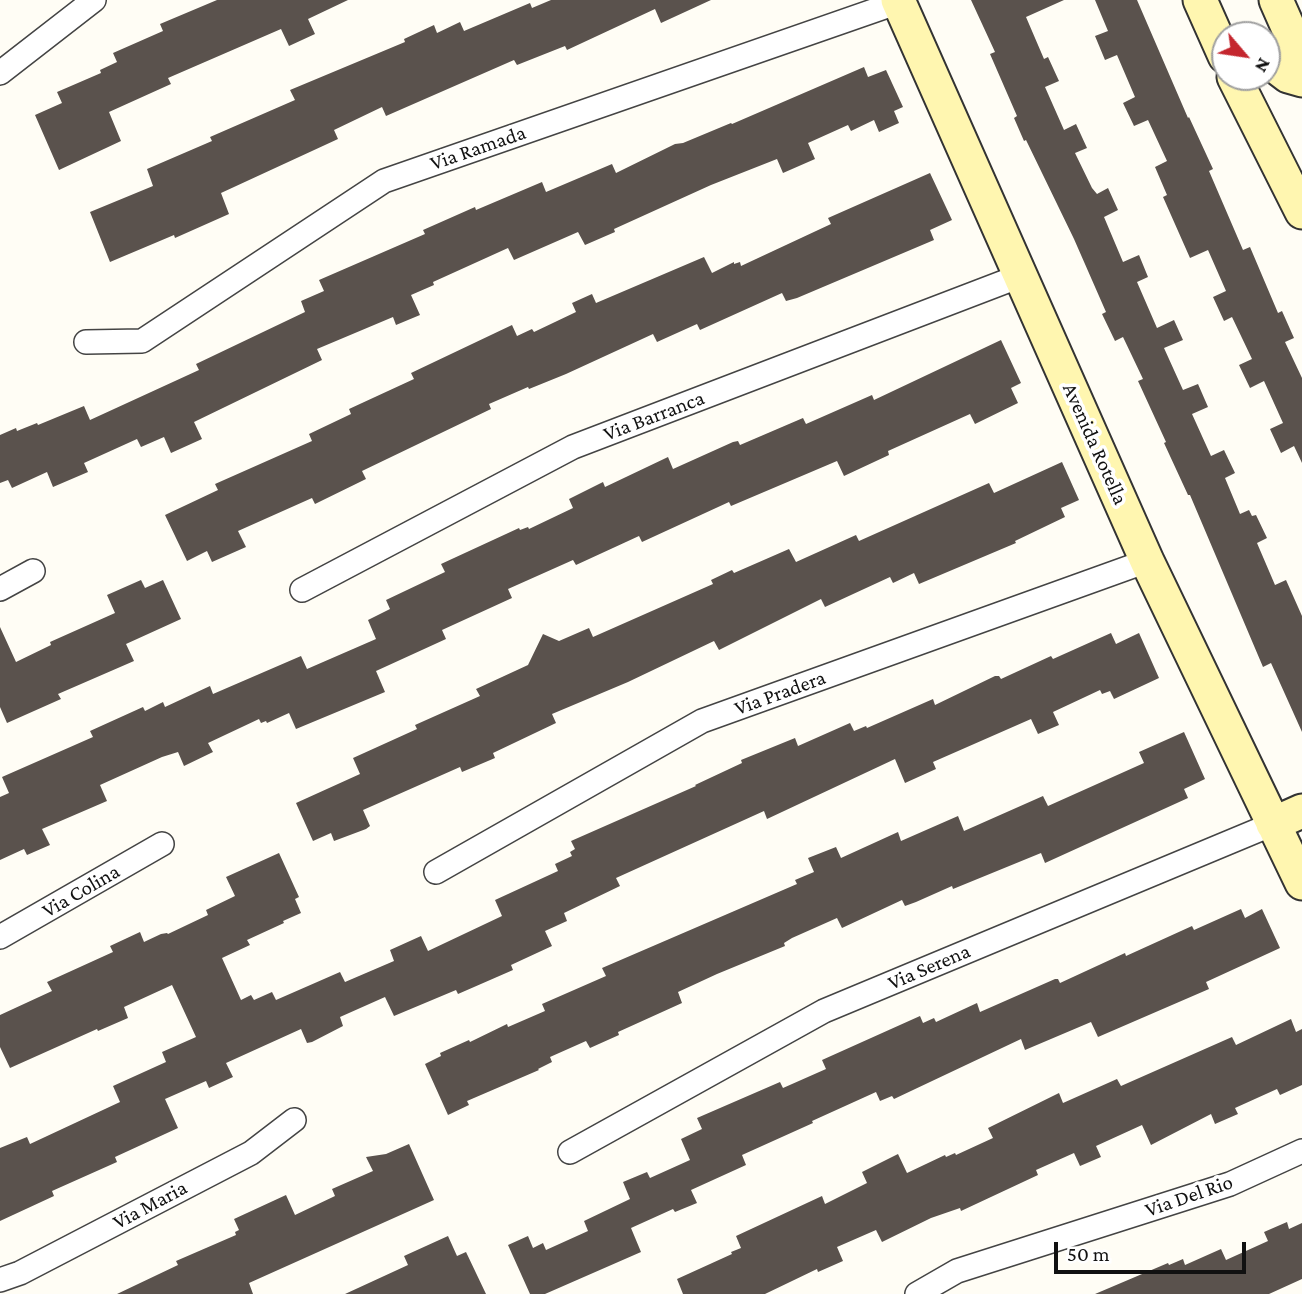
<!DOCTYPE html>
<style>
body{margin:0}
#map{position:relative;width:1302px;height:1294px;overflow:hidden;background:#fffdf5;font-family:"Crimson Pro",serif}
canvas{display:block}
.north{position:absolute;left:1211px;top:21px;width:70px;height:70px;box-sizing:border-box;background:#fff;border:2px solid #a0a0a0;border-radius:50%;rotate:119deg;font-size:19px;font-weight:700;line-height:28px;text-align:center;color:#111}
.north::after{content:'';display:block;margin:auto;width:24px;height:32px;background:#c4262e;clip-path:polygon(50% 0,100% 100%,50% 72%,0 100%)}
.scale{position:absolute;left:1054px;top:1242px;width:192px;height:32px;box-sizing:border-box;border:4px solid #111;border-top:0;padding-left:9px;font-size:21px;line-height:24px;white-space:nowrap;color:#111;-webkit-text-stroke:5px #fff;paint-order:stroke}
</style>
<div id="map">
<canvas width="1302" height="1294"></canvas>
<div class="north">N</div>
<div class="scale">50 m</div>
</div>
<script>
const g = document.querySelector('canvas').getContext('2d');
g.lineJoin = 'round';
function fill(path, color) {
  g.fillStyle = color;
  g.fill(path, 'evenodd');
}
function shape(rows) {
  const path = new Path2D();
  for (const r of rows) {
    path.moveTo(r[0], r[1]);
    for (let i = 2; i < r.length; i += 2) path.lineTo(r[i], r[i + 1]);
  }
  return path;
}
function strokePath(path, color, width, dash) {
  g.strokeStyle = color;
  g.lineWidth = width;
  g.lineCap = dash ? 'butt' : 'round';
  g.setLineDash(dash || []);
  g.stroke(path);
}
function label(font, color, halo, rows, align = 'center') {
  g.font = font + ' "Crimson Pro",serif';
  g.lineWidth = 7;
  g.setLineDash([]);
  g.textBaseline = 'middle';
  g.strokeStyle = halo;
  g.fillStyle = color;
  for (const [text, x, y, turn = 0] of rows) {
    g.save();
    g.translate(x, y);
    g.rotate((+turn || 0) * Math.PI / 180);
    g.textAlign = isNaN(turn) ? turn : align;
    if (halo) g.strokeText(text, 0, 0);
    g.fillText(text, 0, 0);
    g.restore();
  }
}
fill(shape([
 [217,0,348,0,308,19,315,34,289,46,281,29,168,78,171,84,109,112,121,141,59,170,35,115,62,103,57,92,101,73,100,70,117,62,113,53,163,31,160,24],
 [551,0,711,0,661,23,655,9,567,50,565,46,517,65,514,60,386,116,382,107,334,130,338,139,221,193,229,214,175,238,174,235,110,262,90,212,153,186,147,169,212,141,210,137,295,100,290,90,405,42,404,39,434,25,437,33,460,22,464,31,530,3,532,8],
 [971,0,1064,0,1026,17,1044,59,1048,57,1059,81,1045,87,1064,130,1076,124,1087,148,1075,153,1092,188,1097,194,1108,188,1118,210,1104,217,1123,262,1139,255,1148,277,1137,282,1157,328,1174,320,1183,340,1164,348,1183,390,1198,384,1208,407,1192,414,1211,456,1224,450,1235,473,1225,478,1240,514,1249,510,1252,516,1256,515,1267,538,1257,543,1275,585,1286,580,1302,616,1302,732,1271,663,1263,667,1190,495,1188,495,1164,443,1166,442,1138,381,1143,379,1123,337,1115,341,1102,314,1106,312,1074,239,1026,140,1024,141,1014,118,1017,116,990,54,995,52],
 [1095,0,1137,0,1188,118,1189,117,1213,169,1209,171,1243,250,1250,247,1278,313,1282,311,1294,338,1285,342,1302,378,1302,463,1294,446,1281,453,1270,429,1283,423,1264,381,1250,388,1239,365,1252,359,1232,317,1224,321,1213,297,1226,291,1208,250,1190,258,1163,197,1167,195,1155,167,1167,161,1148,120,1134,126,1123,103,1135,97,1117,55,1105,60,1095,36,1108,31],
 [864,67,868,77,886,70,903,107,894,111,899,123,879,132,874,120,851,131,848,125,808,143,815,159,783,173,777,159,711,185,614,229,615,232,585,245,578,232,514,260,508,248,433,282,434,285,411,295,420,315,396,325,393,317,317,349,322,360,194,422,202,439,171,453,164,437,141,447,137,439,84,463,88,472,53,487,47,472,12,488,8,480,0,483,0,435,16,428,17,431,37,423,38,425,84,406,90,420,199,370,196,364,305,312,301,301,324,291,319,280,425,234,423,230,475,207,476,210,542,182,546,192,612,164,616,173,675,144,683,143,731,123,732,124],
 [930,173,952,220,930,230,934,240,797,298,786,301,782,293,700,330,697,324,657,342,653,334,566,374,529,389,528,387,489,404,491,409,362,471,366,479,315,504,312,498,238,531,246,547,212,562,207,551,187,561,165,515,218,490,215,484,312,441,309,434,351,414,349,409,414,379,411,373,512,325,517,336,532,329,534,332,576,312,572,303,592,294,596,303,704,257,712,273,734,262,734,264,740,262,741,266,831,224,828,218],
 [1001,340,1021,383,1011,388,1018,403,975,424,970,414,888,451,889,455,844,476,837,461,731,506,729,502,642,542,639,536,576,565,573,560,508,589,512,598,442,630,446,639,376,671,385,692,296,729,289,713,267,723,266,721,261,723,259,719,208,743,213,752,184,766,178,752,162,757,100,785,107,801,42,829,50,845,27,855,24,849,0,860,0,797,9,793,2,777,93,737,90,731,143,707,145,711,163,702,165,707,210,686,213,694,301,656,307,669,376,639,368,620,390,609,386,600,445,572,441,564,519,528,520,530,528,527,529,529,573,508,569,499,603,482,605,487,668,457,673,469,733,442,738,441,740,445,803,418,806,424,872,395,874,400],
 [1062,462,1079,500,1061,508,1065,517,1015,541,1016,543,919,584,914,573,893,583,890,577,825,607,821,599,719,650,714,641,628,682,552,714,556,723,493,753,495,758,462,772,460,767,363,810,370,826,366,829,334,841,331,833,313,841,296,803,360,774,353,758,417,729,415,725,480,696,476,689,528,665,543,634,559,641,589,628,593,637,713,584,711,580,732,570,734,573,789,549,796,562,856,535,859,541,989,483,994,493],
 [141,580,145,588,163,580,181,619,126,644,134,661,58,694,61,699,7,723,0,707,0,627,16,662,51,645,50,642,115,613,107,595],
 [1111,633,1116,644,1139,633,1159,678,1114,699,1110,691,1102,694,1100,690,1053,712,1059,725,1038,734,1031,719,933,762,936,769,905,783,895,759,767,819,764,811,616,878,620,886,564,913,567,921,545,931,552,946,511,965,513,970,458,994,456,990,394,1016,385,997,340,1017,343,1026,312,1042,307,1043,301,1029,226,1063,233,1077,209,1088,206,1081,165,1099,178,1128,115,1157,117,1162,52,1191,54,1196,0,1221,0,1148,27,1137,30,1144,120,1102,113,1086,166,1062,162,1052,196,1037,172,985,124,1007,128,1018,98,1031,97,1029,10,1068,0,1047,0,1015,52,991,47,982,113,952,110,946,140,932,144,942,161,934,167,933,168,934,208,915,206,910,235,896,226,877,279,853,299,897,295,899,301,913,283,921,284,923,247,940,250,945,222,958,241,1000,251,995,254,1000,272,992,276,1000,340,972,345,982,394,961,390,950,421,936,428,951,502,916,495,900,558,871,555,864,572,856,570,852,575,849,571,841,696,786,695,785,742,763,741,760,795,738,798,746,850,723,854,731,866,726,867,728,933,699,935,705,995,676,999,676,1001,679,1051,656,1053,659],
 [1184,732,1205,779,1184,789,1188,798,1045,863,1041,853,953,889,952,886,916,902,905,906,902,900,842,928,837,918,792,938,784,943,785,946,717,974,678,992,682,1003,618,1032,619,1035,590,1048,586,1041,550,1057,552,1062,538,1069,539,1070,467,1101,469,1105,448,1115,425,1064,441,1056,440,1053,469,1040,470,1042,507,1024,508,1027,545,1011,542,1004,606,976,602,968,797,884,795,880,814,872,808,858,836,847,841,858,898,832,901,841,958,816,964,831,1043,796,1048,806,1144,763,1139,752],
 [1241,909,1245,918,1262,909,1280,948,1206,982,1209,989,1098,1037,1091,1022,1025,1050,1021,1039,894,1099,892,1096,880,1101,876,1092,812,1121,813,1123,742,1155,746,1165,691,1190,697,1203,675,1212,673,1209,631,1228,641,1252,545,1294,530,1294,508,1245,528,1236,533,1248,543,1243,546,1250,588,1231,584,1221,630,1199,623,1182,647,1172,650,1178,690,1160,681,1139,702,1129,697,1118,780,1082,783,1088,826,1069,822,1060,920,1016,923,1023,934,1018,936,1022,977,1003,980,1012,1055,979,1058,979,1060,983,1125,953,1126,956,1192,926,1194,930],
 [1291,1019,1296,1032,1302,1029,1302,1085,1280,1095,1277,1089,1235,1108,1238,1114,1215,1124,1211,1114,1151,1145,1142,1125,1096,1146,1101,1157,1080,1166,1074,1153,1036,1170,1038,1175,961,1211,960,1208,931,1218,882,1242,876,1230,837,1247,843,1261,818,1272,817,1269,765,1294,683,1294,677,1279,732,1254,731,1252,741,1248,736,1236,822,1196,825,1204,867,1183,862,1172,898,1154,907,1173,945,1155,946,1157,955,1153,956,1155,993,1138,988,1128,1059,1093,1063,1103,1117,1079,1121,1086,1232,1037,1236,1045],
 [409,1144,434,1200,249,1283,253,1294,117,1294,178,1265,176,1261,236,1235,235,1232,239,1230,234,1219,286,1195,295,1215,335,1196,332,1189,373,1171,366,1157,386,1154],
 [1287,1222,1289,1229,1302,1223,1302,1279,1269,1294,1095,1294,1168,1263,1169,1265,1183,1259,1185,1265,1221,1249,1226,1260,1268,1241,1264,1232],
 [448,1236,457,1256,466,1252,486,1294,345,1294,408,1265,404,1256]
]), '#5a524d');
const street = shape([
 [0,73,94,0],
 [86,342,142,341,384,181,899,2],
 [0,589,33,571],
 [302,590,573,447,1020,276],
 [436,872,702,721,1147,561],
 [0,937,162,844],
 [570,1152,824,1011,1273,824],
 [0,1280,20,1273,251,1153,294,1120],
 [917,1294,957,1271,1230,1184,1302,1151]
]);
const secondary = shape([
 [898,0,1147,561,1302,883],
 [1200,0,1225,56],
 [1276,0,1302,59],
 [1267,60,1288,76,1302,80],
 [1234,77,1302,212],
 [1273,824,1302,811]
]);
strokePath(street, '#444', 26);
strokePath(secondary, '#333', 37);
strokePath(street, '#fff', 23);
strokePath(secondary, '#fff6b0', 33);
label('21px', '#111', '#fff', [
 ["Via Ramada",478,148,-19],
 ["Via Barranca",654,416,-21],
 ["Avenida Rotella",1095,444,66],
 ["Via Pradera",780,693,-20],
 ["Via Colina",81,891,-30],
 ["Via Serena",929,967,-23],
 ["Via Del Rio",1189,1196,-19],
 ["Via Maria",150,1205,-28]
]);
</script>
